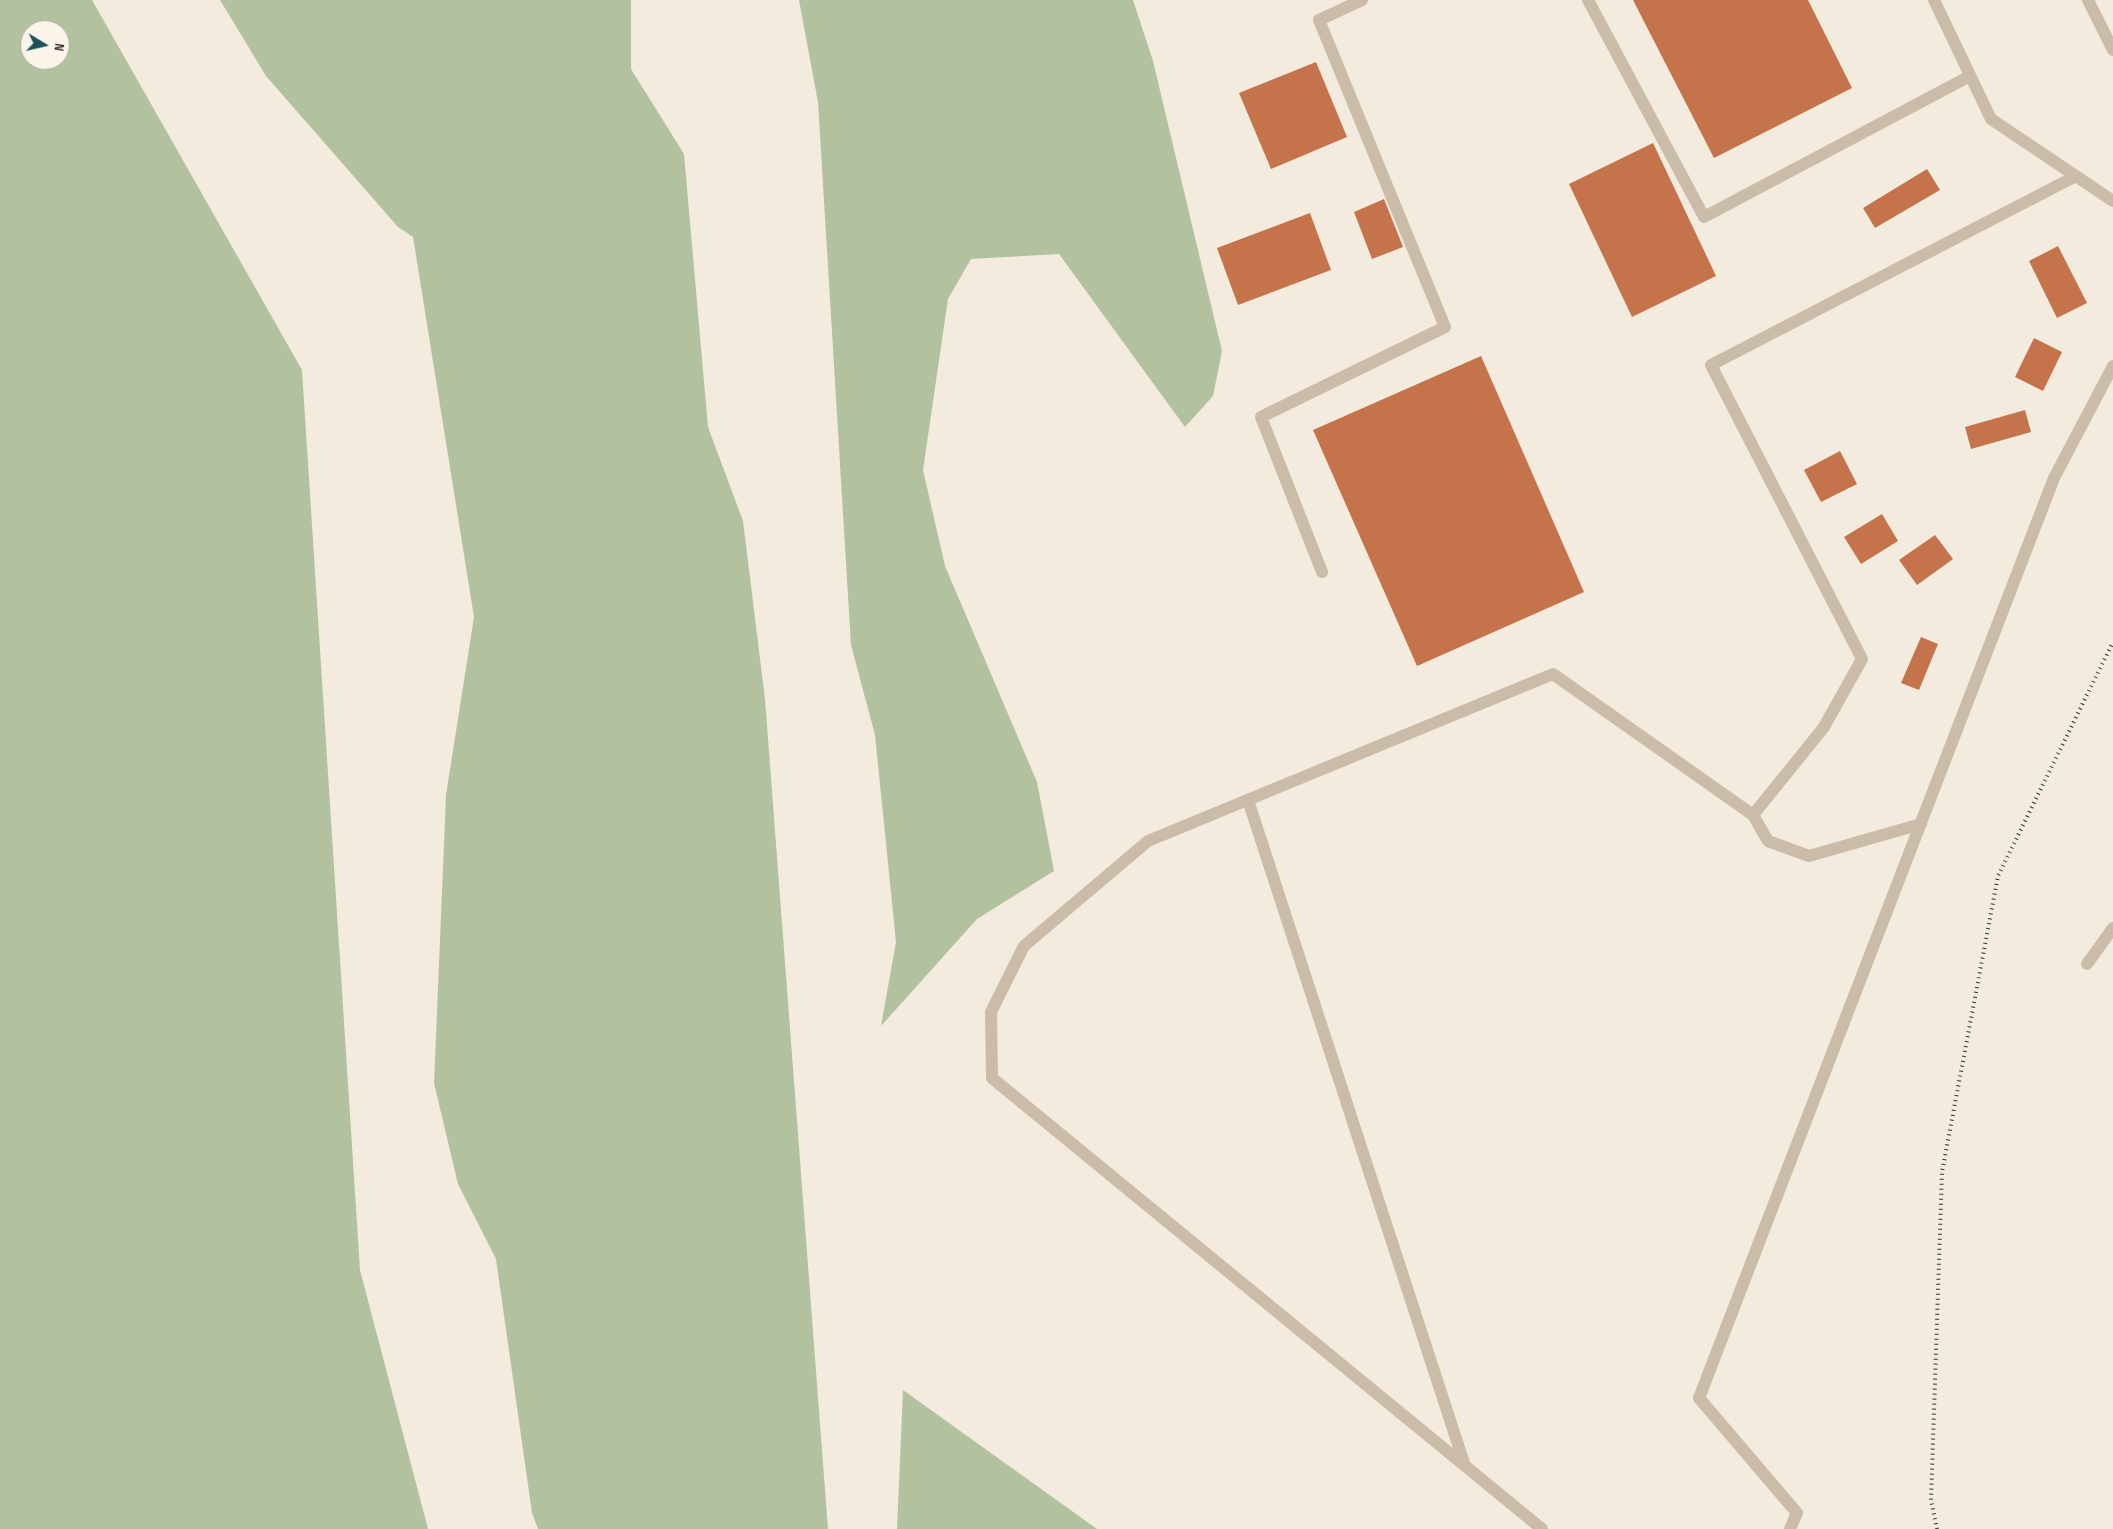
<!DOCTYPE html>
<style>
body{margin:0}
#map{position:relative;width:2113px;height:1529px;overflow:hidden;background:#f3ebde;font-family:"Sofia Sans Condensed",sans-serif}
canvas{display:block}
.north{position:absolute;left:20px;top:20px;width:50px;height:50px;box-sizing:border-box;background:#faf4eb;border:1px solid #aca69e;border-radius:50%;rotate:99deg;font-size:14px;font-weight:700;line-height:20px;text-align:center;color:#38302a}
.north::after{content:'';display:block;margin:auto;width:18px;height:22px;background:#1f515a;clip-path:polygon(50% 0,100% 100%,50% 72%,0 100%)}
</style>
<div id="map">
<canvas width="2113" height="1529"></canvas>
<div class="north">N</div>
</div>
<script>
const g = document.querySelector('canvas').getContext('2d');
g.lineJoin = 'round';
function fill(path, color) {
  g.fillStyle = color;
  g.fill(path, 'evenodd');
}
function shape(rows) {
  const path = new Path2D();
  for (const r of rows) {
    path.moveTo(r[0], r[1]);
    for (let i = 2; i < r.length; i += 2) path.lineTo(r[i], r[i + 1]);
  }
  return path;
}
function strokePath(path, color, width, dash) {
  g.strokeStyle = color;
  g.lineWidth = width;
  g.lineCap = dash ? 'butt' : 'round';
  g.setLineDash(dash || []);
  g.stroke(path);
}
fill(shape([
 [0,0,92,0,302,370,360,1270,428,1529,0,1529],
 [30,30,60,30,60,60,30,60],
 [220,0,631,0,631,69,684,154,708,427,743,521,765,699,828,1529,538,1529,532,1513,496,1259,458,1184,434,1083,446,795,474,617,413,237,398,227,266,76],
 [799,0,1133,0,1153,61,1222,351,1213,396,1185,427,1059,254,971,259,948,299,923,470,945,566,1037,782,1054,871,977,919,881,1026,896,942,875,735,851,645,818,102],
 [903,1390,1097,1529,897,1529]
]), '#b3c29e');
fill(shape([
 [1633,0,1808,0,1852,88,1714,158],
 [1316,62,1347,137,1271,169,1239,93],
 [1653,143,1716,276,1632,317,1569,184],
 [1927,169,1940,190,1875,228,1863,208],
 [1384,199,1403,247,1372,259,1354,212],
 [1310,213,1331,270,1238,305,1217,248],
 [2058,246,2087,303,2057,318,2029,261],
 [2034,338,2062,352,2043,391,2015,377],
 [1481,356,1584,592,1417,666,1313,430],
 [2025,410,2031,432,1971,449,1965,427],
 [1840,451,1857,484,1821,502,1804,470],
 [1882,514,1898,541,1861,564,1844,537],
 [1935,535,1953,559,1917,585,1899,560],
 [1921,637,1938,644,1919,690,1901,683]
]), '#c5734a');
strokePath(shape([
 [1588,0,1704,217,1970,76],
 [1934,0,1991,119,2113,201],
 [1322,572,1261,417,1445,327,1319,20,1362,0],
 [1248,800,1465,1466],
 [1921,824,1809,856,1768,841,1753,815,1824,727,1862,659,1711,365,2076,176],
 [2087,964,2113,928],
 [1542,1529,992,1078,991,1012,1024,946,1148,841,1553,674,1753,815],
 [1790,1529,1797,1513,1699,1398,2054,478,2113,366]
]), '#cbbcaa', 12);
strokePath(shape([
 [2088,0,2113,50]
]), '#cbbcaa', 12);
strokePath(shape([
 [1937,1529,1931,1500,1942,1172,1998,876,2113,642]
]), '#38302a', 4, [1, 4]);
</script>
